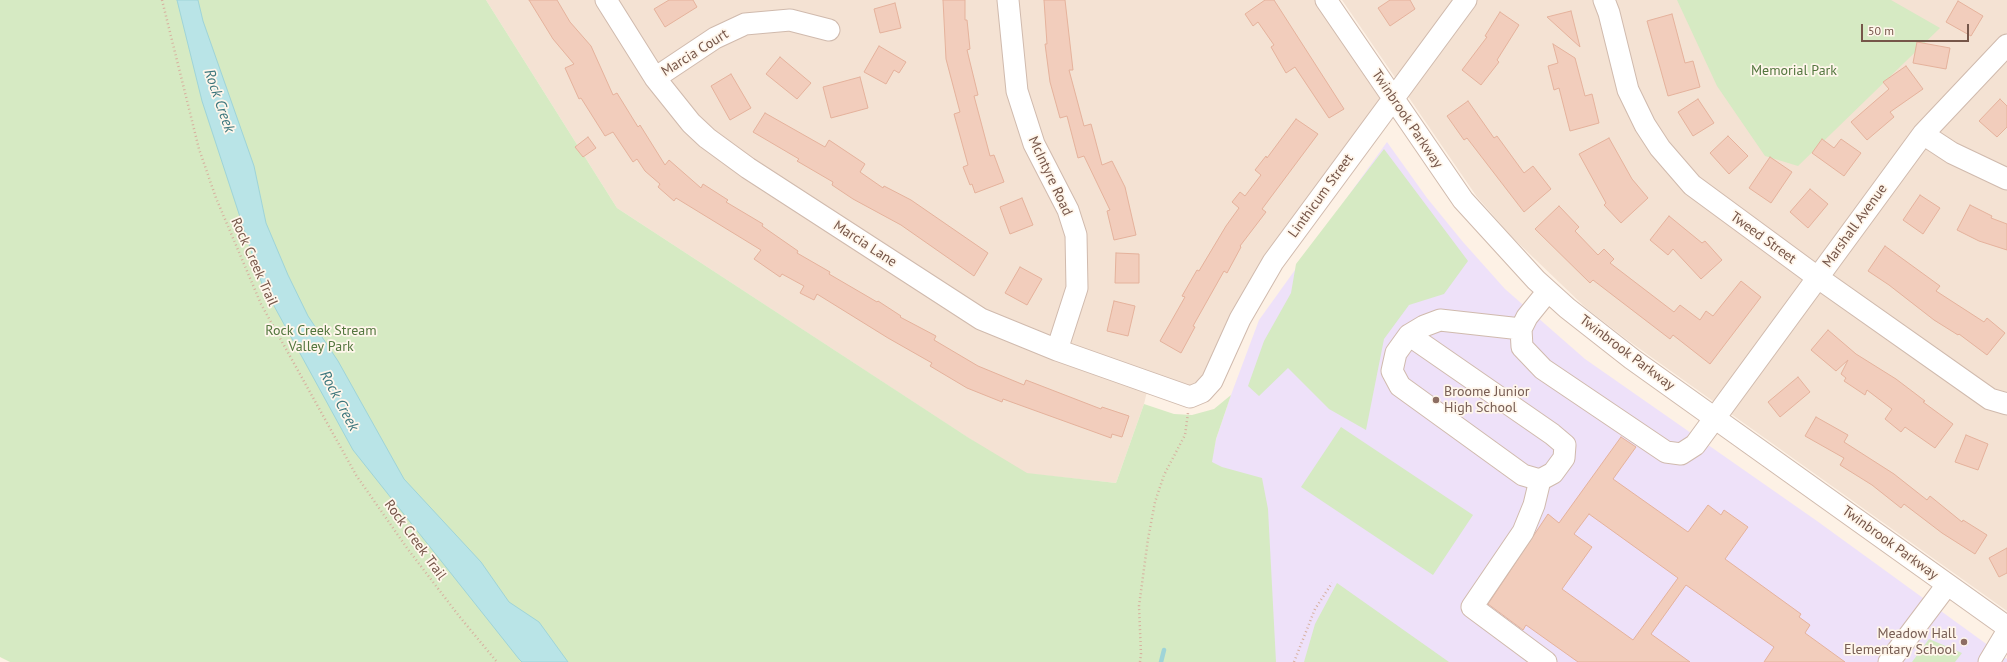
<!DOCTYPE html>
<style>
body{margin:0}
#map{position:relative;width:2007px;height:662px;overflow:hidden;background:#fdf1e5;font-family:"PT Sans",sans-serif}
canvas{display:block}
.scale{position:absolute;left:1861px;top:24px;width:108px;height:18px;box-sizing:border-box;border:2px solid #765649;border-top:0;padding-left:5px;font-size:12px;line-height:14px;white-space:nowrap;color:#765649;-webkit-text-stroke:3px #fff6eb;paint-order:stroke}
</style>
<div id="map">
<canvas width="2007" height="662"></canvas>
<div class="scale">50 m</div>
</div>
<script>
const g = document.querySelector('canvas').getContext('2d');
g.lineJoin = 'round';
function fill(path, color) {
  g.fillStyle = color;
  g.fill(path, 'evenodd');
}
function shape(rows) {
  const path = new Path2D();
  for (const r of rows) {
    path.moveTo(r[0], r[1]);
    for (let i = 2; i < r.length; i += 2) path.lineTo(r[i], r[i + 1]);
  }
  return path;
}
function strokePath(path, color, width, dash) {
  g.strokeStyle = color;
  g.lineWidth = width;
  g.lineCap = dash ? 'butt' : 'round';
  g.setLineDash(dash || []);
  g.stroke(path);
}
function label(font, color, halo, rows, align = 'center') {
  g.font = font + ' "PT Sans",sans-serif';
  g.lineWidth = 3.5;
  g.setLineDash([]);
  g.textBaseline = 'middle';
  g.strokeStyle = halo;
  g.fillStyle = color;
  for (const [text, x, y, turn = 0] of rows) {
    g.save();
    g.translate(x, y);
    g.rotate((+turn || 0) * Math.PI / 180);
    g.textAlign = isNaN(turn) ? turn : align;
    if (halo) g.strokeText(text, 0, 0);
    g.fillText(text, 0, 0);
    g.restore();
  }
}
fill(shape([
 [486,0,1326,0,1393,99,1273,262,1202,392,1149,383,1144,404,1116,483,1022,473,617,208],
 [1342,0,2007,0,2007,611,1626,339,1586,308,1512,237,1477,197]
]), '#f4e2d3');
fill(shape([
 [1387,142,1427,198,1463,242,1505,289,1585,359,1817,521,2007,659,2007,662,1222,662,1199,519,1216,439,1231,395,1259,320]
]), '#eee1f9');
fill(shape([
 [0,0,486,0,617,208,969,438,1027,473,1116,483,1144,404,1174,414,1192,415,1214,409,1231,395,1216,439,1212,462,1222,467,1262,478,1268,509,1276,662,10,662,0,657],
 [1677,0,1891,0,1940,28,1798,166,1765,156,1717,86],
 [1384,149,1468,261,1444,294,1409,305,1384,339,1366,430,1329,409,1288,368,1259,396,1248,386,1264,341,1291,293,1296,264],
 [1341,427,1473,515,1433,575,1301,487],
 [1337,583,1449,662,1304,662,1315,624],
 [1929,639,1962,653,1955,662,1912,662]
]), '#d6eac3');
const water = shape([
 [177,0,198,0,203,21,254,166,266,223,288,275,308,316,338,361,404,479,481,562,509,602,539,622,568,662,522,662,519,659,353,450,262,284,202,101,177,0]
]);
fill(water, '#b9e4e7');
strokePath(water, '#9fd4d8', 1);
strokePath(shape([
 [1161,662,1164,650]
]), '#9fd4d8', 4.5);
const building = shape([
 [529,0,557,0,570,22,591,46,613,95,617,93,638,127,640,125,665,165,669,160,701,188,703,184,728,200,726,202,763,224,762,226,798,251,797,253,830,272,829,274,877,302,878,301,901,316,900,317,936,336,934,340,978,366,1024,385,1026,380,1101,409,1102,407,1129,416,1122,437,1112,434,1111,438,1003,399,1002,402,967,388,930,366,932,363,888,338,817,294,814,300,800,293,804,286,782,274,780,277,754,259,761,250,676,198,674,201,658,187,660,184,645,171,637,159,633,162,613,132,605,136,581,98,579,99,565,68,574,64,553,39,529,0],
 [669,0,693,0,697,7,665,27,654,9,669,0],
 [943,0,965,0,965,20,967,20,970,49,967,50,978,95,974,96,990,156,994,155,1004,182,975,193,972,184,970,185,963,167,968,165,954,114,960,112,946,59,943,0],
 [1044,0,1065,0,1073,70,1069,70,1084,126,1091,124,1102,165,1112,161,1125,187,1136,235,1114,240,1107,211,1110,210,1084,156,1078,158,1067,116,1060,118,1050,82,1045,44,1047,44,1044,0],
 [1265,0,1274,0,1344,109,1329,118,1295,67,1286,73,1271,47,1274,45,1258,22,1253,26,1245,14,1265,0],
 [1390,0,1410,0,1415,9,1390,26,1378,8,1390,0],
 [1958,1,1983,16,1971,36,1946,22,1958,1],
 [895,3,901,28,880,33,874,9,895,3],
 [1571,11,1580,47,1547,17,1571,11],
 [1500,12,1519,25,1497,60,1499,62,1481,85,1462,70,1487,37,1485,36,1500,12],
 [1672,14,1685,63,1693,61,1700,87,1668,96,1647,21,1672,14],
 [1917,42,1950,48,1946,69,1913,63,1917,42],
 [1553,44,1575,58,1585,96,1592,94,1599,123,1570,131,1559,88,1554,90,1548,66,1558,63,1553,44],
 [879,46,906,62,899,73,894,70,886,84,864,72,879,46],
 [780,57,811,83,797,99,766,74,780,57],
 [1906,66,1923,89,1890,112,1894,117,1867,140,1851,122,1889,89,1883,82,1906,66],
 [731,74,751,108,730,120,711,86,731,74],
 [860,77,868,108,831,118,823,87,860,77],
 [1698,99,1714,123,1693,136,1678,112,1698,99],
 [2000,99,2007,106,2007,127,1997,137,1979,121,2000,99],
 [1468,101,1494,138,1497,136,1524,173,1533,166,1551,189,1524,212,1467,138,1464,140,1447,116,1468,101],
 [765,113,825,147,829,140,865,164,860,172,883,188,884,186,911,200,988,253,974,276,901,225,853,199,832,185,833,182,797,161,799,159,753,132,765,113],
 [1296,119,1318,134,1262,209,1266,212,1240,246,1241,247,1227,273,1224,271,1193,326,1195,327,1181,353,1160,341,1185,297,1182,296,1197,270,1199,271,1226,226,1239,208,1232,202,1240,192,1245,196,1261,175,1255,170,1266,156,1267,158,1296,119],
 [1728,136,1748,156,1729,174,1710,153,1728,136],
 [588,137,596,148,583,157,575,147,588,137],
 [1609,138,1632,179,1648,198,1621,223,1604,205,1606,203,1579,154,1609,138],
 [1822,139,1834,148,1841,139,1861,153,1844,176,1812,153,1822,139],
 [1770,157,1792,172,1771,203,1749,188,1770,157],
 [1810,189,1828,204,1808,228,1790,212,1810,189],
 [1920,195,1940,208,1923,234,1903,220,1920,195],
 [1022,198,1033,225,1010,234,1000,207,1022,198],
 [1970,205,1992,216,1991,218,2007,224,2007,250,1979,241,1957,230,1970,205],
 [1559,206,1579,227,1575,231,1598,255,1604,249,1614,259,1610,263,1674,312,1680,305,1700,320,1706,311,1713,316,1741,281,1761,297,1710,364,1673,335,1670,339,1593,280,1590,283,1535,229,1559,206],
 [1669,216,1702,243,1705,241,1722,260,1701,279,1673,249,1668,255,1650,240,1669,216],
 [1885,246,1940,286,1936,291,1984,322,1987,318,2005,333,1987,355,1959,334,1958,335,1934,320,1889,285,1868,271,1885,246],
 [1116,253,1139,254,1139,283,1115,283,1116,253],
 [1020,267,1042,279,1027,305,1005,293,1020,267],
 [1114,301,1135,306,1128,336,1107,331,1114,301],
 [1828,330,1856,354,1896,379,1925,401,1923,402,1953,424,1935,448,1905,427,1901,432,1885,419,1892,409,1867,390,1865,395,1844,381,1846,378,1841,374,1848,360,1836,371,1811,350,1828,330],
 [1798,377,1810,392,1780,417,1768,402,1798,377],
 [1816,417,1848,435,1844,442,1894,474,1927,500,1930,496,1962,522,1963,520,1987,535,1975,554,1942,533,1904,504,1901,508,1872,485,1840,465,1844,458,1805,436,1816,417],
 [1966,435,1988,444,1978,470,1955,462,1966,435],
 [1621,437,1636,447,1613,479,1688,532,1708,505,1721,515,1724,510,1748,527,1725,559,1801,614,1799,617,1810,625,1805,633,1845,662,1764,662,1774,647,1686,585,1651,634,1690,662,1578,662,1526,625,1523,630,1488,604,1548,514,1559,523,1621,437],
 [1589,514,1678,578,1633,640,1562,589,1592,547,1574,534,1589,514],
 [2007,548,2007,573,1999,577,1989,558,2007,548]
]);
fill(building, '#f2cdbc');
strokePath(building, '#e5b29c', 1);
const minor = shape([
 [606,0,655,78,691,123,707,138,748,168,981,319,1057,350,1190,397,1202,392,1212,381,1240,319,1273,262,1466,0],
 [1008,0,1017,91,1034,144,1068,210,1076,235,1077,288,1057,350],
 [1326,0,1463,200,1536,280,1567,308,1632,359,2007,627],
 [1604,0,1609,13,1628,90,1645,125,1660,148,1692,185,1817,277,1990,399,2007,404],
 [655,78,715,38,745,24,790,20,829,30],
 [1923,134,1952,153,2007,179],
 [1548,291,1527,317,1521,329,1522,347,1543,369,1666,452,1681,454,1695,445,1923,134,2007,45],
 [1409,335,1552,434,1565,445,1564,458,1553,473,1540,480,1523,475,1400,386,1392,371,1396,353,1409,335,1424,326,1440,320,1521,329],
 [1540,480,1534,505,1523,532,1472,607,1546,662],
 [1889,662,1947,585],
 [1989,662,2007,632]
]);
strokePath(minor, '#d0baad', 23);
strokePath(shape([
 [162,0,199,149,216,198,261,304,356,475,407,548,459,616,497,662],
 [1140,662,1141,654,1139,606,1148,539,1155,502,1164,475,1185,435,1188,413],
 [1294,662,1315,609,1332,583]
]), '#d7b09f', 2.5, [1, 3]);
strokePath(minor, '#fff', 21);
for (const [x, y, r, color] of [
 [1436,400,4,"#8d6e63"],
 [1964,642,4,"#8d6e63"]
]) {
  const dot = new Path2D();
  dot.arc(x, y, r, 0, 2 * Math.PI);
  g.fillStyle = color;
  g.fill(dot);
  strokePath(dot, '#fff6eb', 1.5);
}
label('14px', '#765649', '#fff6eb', [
 ["Marcia Court",695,53,-32],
 ["Twinbrook Parkway",1407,119,56],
 ["McIntyre Road",1050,176,65],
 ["Linthicum Street",1321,196,-54],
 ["Marshall Avenue",1855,226,-54],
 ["Tweed Street",1763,238,36],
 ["Marcia Lane",865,244,33],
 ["Rock Creek Trail",254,262,66],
 ["Twinbrook Parkway",1627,353,37],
 ["Rock Creek Trail",415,540,54],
 ["Twinbrook Parkway",1890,543,36]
]);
label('14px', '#53763e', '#fff6eb', [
 ["Memorial Park",1794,71],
 ["Rock Creek Stream",321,331],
 ["Valley Park",321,347]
]);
label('14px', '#785e54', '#fff6eb', [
 ["Broome Junior",1444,392],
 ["High School",1444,408],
 ["Meadow Hall",1956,634,"right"],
 ["Elementary School",1956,650,"right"]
], 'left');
label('italic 15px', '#3c767c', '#fff6eb', [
 ["Rock Creek",219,101,71],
 ["Rock Creek",339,401,62]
]);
</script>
